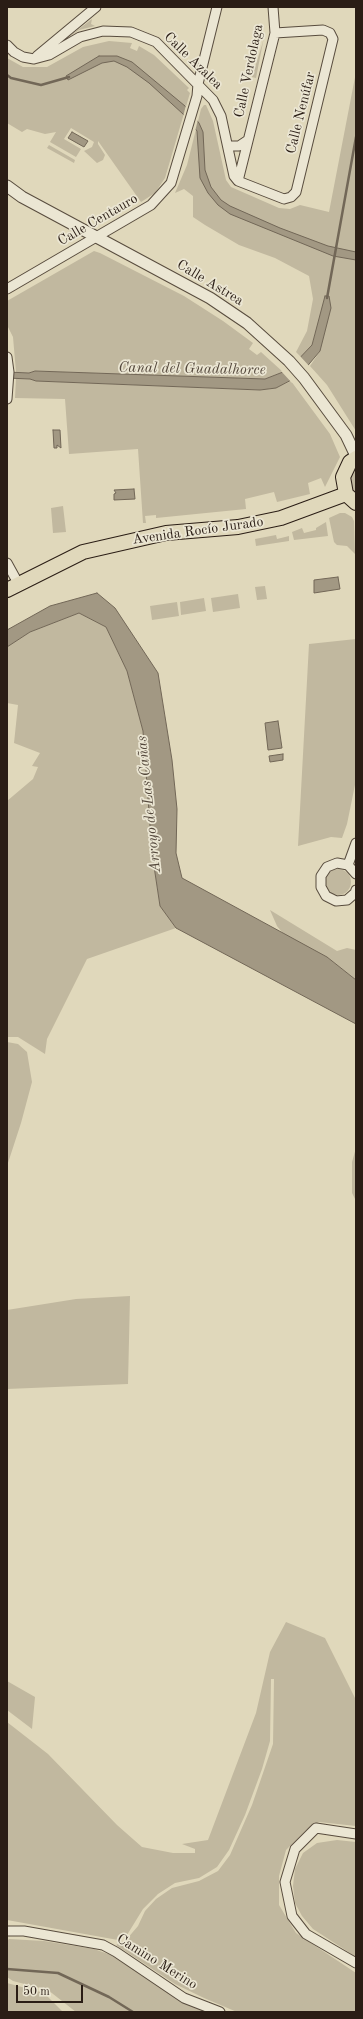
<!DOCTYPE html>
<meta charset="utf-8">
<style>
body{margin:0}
#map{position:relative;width:363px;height:2019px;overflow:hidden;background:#e0d8bb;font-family:"Old Standard TT",serif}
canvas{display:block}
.frame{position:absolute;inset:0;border:8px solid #2a1d15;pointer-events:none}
.scale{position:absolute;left:16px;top:1985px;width:67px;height:18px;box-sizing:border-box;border:2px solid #2a1d15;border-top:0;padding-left:5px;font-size:12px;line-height:14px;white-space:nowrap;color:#2a1d15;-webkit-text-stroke:3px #ebe6d3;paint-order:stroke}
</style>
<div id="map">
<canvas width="363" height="2019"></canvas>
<div class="frame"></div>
<div class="scale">50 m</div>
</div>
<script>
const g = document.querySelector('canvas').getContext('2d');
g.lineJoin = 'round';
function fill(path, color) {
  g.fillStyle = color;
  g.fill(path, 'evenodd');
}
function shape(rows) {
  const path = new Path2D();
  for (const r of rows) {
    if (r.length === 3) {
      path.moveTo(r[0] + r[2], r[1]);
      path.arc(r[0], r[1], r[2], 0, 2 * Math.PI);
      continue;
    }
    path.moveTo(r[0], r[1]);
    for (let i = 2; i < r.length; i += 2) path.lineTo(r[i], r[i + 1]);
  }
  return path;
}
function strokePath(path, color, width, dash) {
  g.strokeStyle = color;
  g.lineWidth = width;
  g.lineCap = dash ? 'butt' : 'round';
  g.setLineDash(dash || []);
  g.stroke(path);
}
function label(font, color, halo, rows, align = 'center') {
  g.font = font + ' "Old Standard TT",serif';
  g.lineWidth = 3.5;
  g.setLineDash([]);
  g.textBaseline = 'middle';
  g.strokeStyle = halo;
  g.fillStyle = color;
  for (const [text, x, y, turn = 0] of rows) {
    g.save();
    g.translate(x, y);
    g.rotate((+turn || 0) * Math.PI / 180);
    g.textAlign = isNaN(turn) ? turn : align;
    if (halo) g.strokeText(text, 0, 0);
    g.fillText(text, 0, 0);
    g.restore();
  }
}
fill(shape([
 [92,19,91,24,95,26,79,30,62,42],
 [264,37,256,78,252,77,262,45],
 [109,41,132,43,130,48,137,51,139,46,154,55,189,88,187,90,190,93,165,178,155,193,141,202,98,141,98,144,105,155,103,160,97,163,84,151,92,147,94,142,71,128,64,139,81,149,76,157,50,142,56,132,45,134,27,129,22,132,7,123,7,58,23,67,47,67,83,47],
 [356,72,356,431,327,385,310,366,320,351,315,333,312,345,301,357,296,352,307,331,313,299,309,276,275,258,239,245,205,225,193,217,193,196,184,189,175,193,187,165,201,109,204,105,206,105,213,121,226,180,231,187,279,208,290,209,300,205,329,212],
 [49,145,75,160,74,163,47,148],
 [94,251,100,253,184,296,223,321,253,343,249,349,257,355,261,352,283,372,265,379,35,371,29,373,16,372,13,337,7,325,7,301],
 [16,378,31,379,36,381,260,390,276,388,291,381,330,434,340,457,325,487,321,478,308,483,310,494,277,502,274,492,245,499,246,509,156,518,156,515,145,516,146,523,143,523,138,449,69,454,65,399,15,398],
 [356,467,356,496,351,490,349,480],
 [63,506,66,532,53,533,51,508],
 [340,513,345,513,352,517,354,521,355,554,347,546,337,545,334,542,329,518],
 [326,522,328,536,294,540,292,532,302,528,304,533,316,530,316,528],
 [276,535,277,539,289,536,289,541,256,546,255,539],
 [265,586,267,599,257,600,255,587],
 [238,594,240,608,213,612,211,598],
 [204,598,206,611,181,615,180,602],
 [177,602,179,616,152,620,150,606],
 [79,613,106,627,127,671,143,731,152,853,160,906,176,928,87,959,47,1039,45,1054,18,1037,7,1037,7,801,33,779,38,767,32,766,40,753,14,743,18,705,7,703,7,647,30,632],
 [356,639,356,780,347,824,342,838,331,837,298,846,309,644],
 [338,882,13],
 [270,910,337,951,347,948,356,950,356,980,327,957,285,936,277,926],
 [7,1042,18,1044,27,1052,32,1082,21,1123,7,1166],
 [356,1148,356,1201,352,1193,352,1162],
 [130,1296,128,1384,7,1389,7,1310,76,1299],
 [286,1622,325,1638,356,1700,356,1826,319,1822,306,1830,286,1850,279,1876,279,1905,296,1933,356,1973,356,2012,237,2012,204,1998,175,1984,116,1945,126,1940,138,1926,145,1911,156,1899,172,1888,199,1881,218,1871,230,1855,252,1805,273,1744,274,1679,271,1679,270,1741,262,1769,245,1815,229,1850,217,1867,199,1878,175,1883,158,1894,143,1909,127,1935,118,1940,7,1920,7,1722,48,1754,117,1825,142,1847,173,1853,195,1853,195,1849,182,1844,208,1840,256,1713,270,1652],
 [7,1681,35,1697,32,1729,7,1710],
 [337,1840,356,1842,356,1957,313,1929,302,1916,295,1903,293,1886,295,1869,303,1853,317,1843],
 [9,1939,44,1941,94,1949,111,1955,181,2001,208,2012,76,2012,48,1990,13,1981,7,1977,7,1941],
 [7,1983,44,1993,63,2012,7,2012]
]), '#c1b89f');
const water = shape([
 [99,56,117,56,132,62,185,106,199,123,203,132,205,170,211,187,221,200,230,206,280,228,328,246,356,252,356,260,333,256,230,214,218,205,208,193,200,178,197,131,183,114,149,83,127,67,114,61,102,63,68,80,66,76,99,56],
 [72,132,88,141,84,147,68,138,72,132],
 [325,296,329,296,331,308,320,351,299,376,276,388,260,390,36,381,30,379,7,378,7,372,29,373,35,371,265,379,283,372,293,365,312,345,325,296],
 [53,430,60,430,61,448,57,445,57,448,54,448,53,430],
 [134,489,135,499,114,500,114,494,116,493,114,490,134,489],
 [338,577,340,589,314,593,314,580,338,577],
 [97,593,115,608,158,673,172,760,177,809,176,853,182,878,327,957,356,980,356,1024,176,928,160,906,152,853,143,731,127,671,106,627,79,613,30,632,7,647,7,630,50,606,97,593],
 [278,721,282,748,268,750,265,723,278,721],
 [283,754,283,760,270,762,269,756,283,754]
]);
fill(water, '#a29883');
strokePath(water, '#726757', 1);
fill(shape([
 [186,105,198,119,195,132,183,117],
 [300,356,311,368,292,383,281,371]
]), '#e0d8bb');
strokePath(shape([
 [7,75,11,78,41,85,69,77],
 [327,298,356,137],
 [7,1969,58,1973,109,1997,133,2012]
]), '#726757', 2.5);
const minor = shape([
 [7,45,14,52,23,57,34,59,49,55,80,37,103,31,131,32,156,42,213,100,221,116,234,176,238,181,284,199,291,197,296,192,333,39,330,33,323,30,275,33],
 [37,56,96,7],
 [228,146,239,146,248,140],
 [238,181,275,33,273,7],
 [7,289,151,205,171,183,197,96,198,84,217,7],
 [7,357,9,372,7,399],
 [7,563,18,583],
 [348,865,356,843],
 [356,874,348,865,337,863,327,867,321,876,321,887,326,896,336,901,347,900,355,893,356,890],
 [356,1834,316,1828,295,1849,285,1882,292,1916,306,1934,356,1963],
 [7,1931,24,1931,103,1945,116,1952,184,1998,220,2012]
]);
const tertiary = shape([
 [7,186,22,197,210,298,247,323,289,361,304,378,346,435,356,456]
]);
const primary = shape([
 [356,458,350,462,343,477,346,494,356,503],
 [7,590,83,552,166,533,238,527,281,518,346,494]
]);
strokePath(minor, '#584c3e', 11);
strokePath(tertiary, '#584c3e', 13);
strokePath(primary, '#2a1d15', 16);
strokePath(minor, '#ebe6d3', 9);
strokePath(tertiary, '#ebe6d3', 11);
strokePath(primary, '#e0d8bb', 14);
label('14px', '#2a1d15', '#ebe6d3', [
 ["Calle Azalea",193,61,44],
 ["Calle Verdolaga",249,71,-78],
 ["Calle Nenúfar",301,113,-76],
 ["Calle Centauro",98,220,-30],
 ["Calle Astrea",210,283,31],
 ["Avenida Rocío Jurado",198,531,-8],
 ["Camino Merino",157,1962,32]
]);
label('italic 15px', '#54483c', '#ebe6d3', [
 ["Canal del Guadalhorce",192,369,1],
 ["Arroyo de Las Cañas",149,804,-96]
]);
</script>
